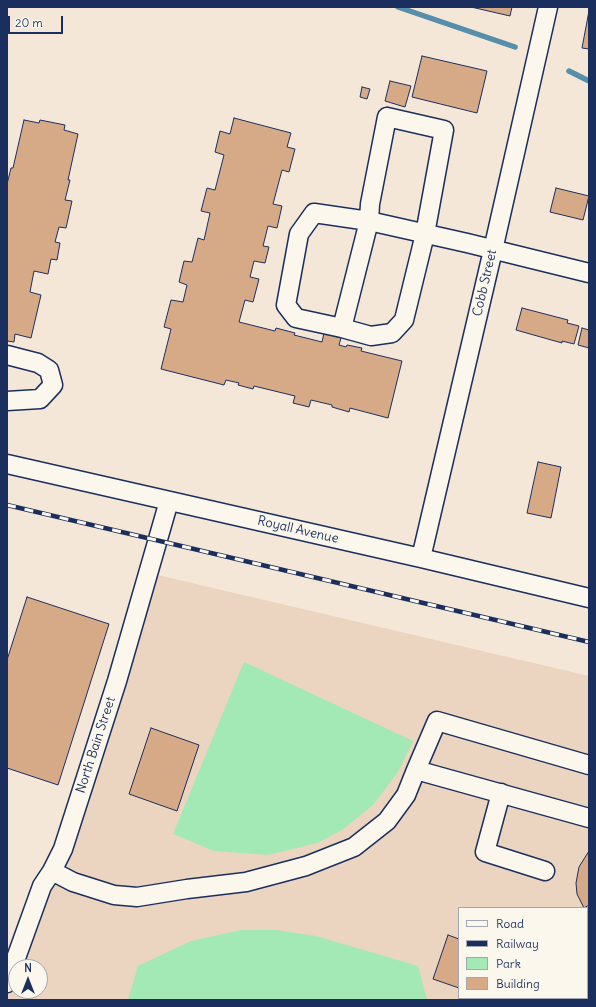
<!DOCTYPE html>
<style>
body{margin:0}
#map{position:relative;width:596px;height:1007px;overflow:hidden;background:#f4e7d8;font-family:Delius,sans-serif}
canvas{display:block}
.frame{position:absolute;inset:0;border:8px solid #1b2f5e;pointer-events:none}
.legend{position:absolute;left:458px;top:907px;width:130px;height:92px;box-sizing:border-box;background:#fbf7ec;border:1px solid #a1a7b3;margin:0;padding:5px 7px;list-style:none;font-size:12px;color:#1b2f5e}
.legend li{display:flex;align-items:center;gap:8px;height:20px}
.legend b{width:20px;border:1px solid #a1a7b3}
.north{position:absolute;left:8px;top:959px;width:40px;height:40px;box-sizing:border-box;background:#fbf7ec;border:1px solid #a1a7b3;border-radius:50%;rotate:0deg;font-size:11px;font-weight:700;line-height:16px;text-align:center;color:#1b2f5e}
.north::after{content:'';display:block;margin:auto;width:14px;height:18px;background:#1b2f5e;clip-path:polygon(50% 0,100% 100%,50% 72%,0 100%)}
.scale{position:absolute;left:8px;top:16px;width:55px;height:18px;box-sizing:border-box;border:2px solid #1b2f5e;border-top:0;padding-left:5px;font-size:12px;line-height:14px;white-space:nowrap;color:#1b2f5e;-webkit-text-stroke:3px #fbf7ec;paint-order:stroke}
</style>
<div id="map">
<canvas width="596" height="1007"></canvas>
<div class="frame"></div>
<ul class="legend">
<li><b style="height:5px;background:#fbf7ec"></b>Road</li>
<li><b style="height:5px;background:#1b2f5e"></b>Railway</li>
<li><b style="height:11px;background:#a2e9b6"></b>Park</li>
<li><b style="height:11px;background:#d6a987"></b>Building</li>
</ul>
<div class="north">N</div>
<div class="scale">20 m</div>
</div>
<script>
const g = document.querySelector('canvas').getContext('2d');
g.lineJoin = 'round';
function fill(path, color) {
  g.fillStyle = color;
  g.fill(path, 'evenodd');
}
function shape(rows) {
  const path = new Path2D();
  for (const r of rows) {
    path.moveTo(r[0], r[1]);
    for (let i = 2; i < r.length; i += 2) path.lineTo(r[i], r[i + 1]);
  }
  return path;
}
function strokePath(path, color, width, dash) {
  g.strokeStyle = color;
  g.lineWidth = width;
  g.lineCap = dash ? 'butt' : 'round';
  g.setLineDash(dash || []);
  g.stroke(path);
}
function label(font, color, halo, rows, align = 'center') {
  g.font = font + ' Delius,sans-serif';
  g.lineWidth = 3;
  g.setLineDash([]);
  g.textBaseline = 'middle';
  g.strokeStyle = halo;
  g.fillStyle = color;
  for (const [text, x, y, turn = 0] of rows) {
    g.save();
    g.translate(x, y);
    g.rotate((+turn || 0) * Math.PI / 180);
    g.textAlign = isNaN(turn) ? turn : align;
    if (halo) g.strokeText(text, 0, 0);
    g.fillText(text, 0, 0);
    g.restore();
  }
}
fill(shape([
 [149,573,589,676,589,1000,7,1000,7,983],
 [459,908,587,908,587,998,459,998],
 [16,967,40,967,40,991,16,991]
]), '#ebd4c0');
fill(shape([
 [244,662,413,741,398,772,373,805,342,830,317,843,268,855,214,851,173,834],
 [241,930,276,930,316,936,418,966,427,1000,128,1000,138,966,191,941]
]), '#a2e9b6');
strokePath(shape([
 [398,7,515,47],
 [569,71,589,81]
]), '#578eaa', 5.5);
const building = shape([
 [471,7,512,7,510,16,471,7],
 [589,11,589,49,582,48,589,11],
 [422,56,487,71,477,113,412,97,422,56],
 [390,81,411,86,405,107,385,101,390,81],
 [362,87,370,89,367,99,360,97,362,87],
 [234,118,291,133,287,147,295,149,289,172,282,170,273,204,282,206,277,228,268,226,263,246,269,247,265,263,254,261,250,277,259,279,253,302,245,300,239,322,275,331,276,328,295,333,294,335,322,342,324,333,341,338,339,345,346,347,347,345,362,348,361,351,402,361,388,418,350,408,349,412,332,407,332,405,311,400,309,407,293,403,295,396,254,386,253,389,238,385,239,383,226,380,224,385,161,369,171,329,164,327,171,300,183,302,187,285,179,282,184,261,192,262,198,238,204,240,210,213,201,211,207,188,215,190,224,155,215,152,220,131,230,134,234,118],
 [24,120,39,123,40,120,65,125,64,130,78,134,68,180,70,180,65,200,72,201,66,228,59,227,55,242,60,243,57,260,51,259,48,274,34,271,30,292,41,295,31,338,15,334,14,342,7,341,7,184,11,168,13,168,24,120],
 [556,188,589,196,583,220,550,212,556,188],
 [522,308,568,320,567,323,579,326,574,344,562,341,562,343,516,330,522,308],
 [582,328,589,330,589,348,578,345,582,328],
 [538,462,561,467,551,518,527,513,538,462],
 [27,597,109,624,58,785,7,768,7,660,27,597],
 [151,728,199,745,177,811,129,794,151,728],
 [589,851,589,905,584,908,577,894,576,883,579,867,589,851],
 [589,927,589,1000,494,1000,488,998,587,998,587,933,589,927],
 [448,935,459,939,459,988,433,979,448,935]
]);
fill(building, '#d6a987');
strokePath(building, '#1b2f5e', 1);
const minor = shape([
 [387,117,444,130,425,234,404,320,392,333,371,336,342,328,369,221,370,204,387,117],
 [342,328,296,318,286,305,299,234,314,213,369,221,467,243,589,273],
 [7,355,38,363,49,370,53,385,40,399,7,401],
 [7,464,421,558,589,598],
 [421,558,493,250,548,7],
 [589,765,437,721,416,770,589,818],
 [501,793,485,852,545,871],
 [52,871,73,882,114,895,137,897,187,889,246,882,306,866,354,847,387,821,406,795,416,770],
 [7,983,42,886,52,871,63,849,117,681,169,501]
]);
strokePath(minor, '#1b2f5e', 21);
strokePath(minor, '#fbf7ec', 18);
const rail = shape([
 [7,505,589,642]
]);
strokePath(rail, '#1b2f5e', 4.5);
strokePath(rail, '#fbf7ec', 3, [9]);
label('13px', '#1b2f5e', '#fbf7ec', [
 ["Cobb Street",485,283,-77],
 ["Royall Avenue",298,530,13],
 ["North Bain Street",96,745,-72]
]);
</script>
